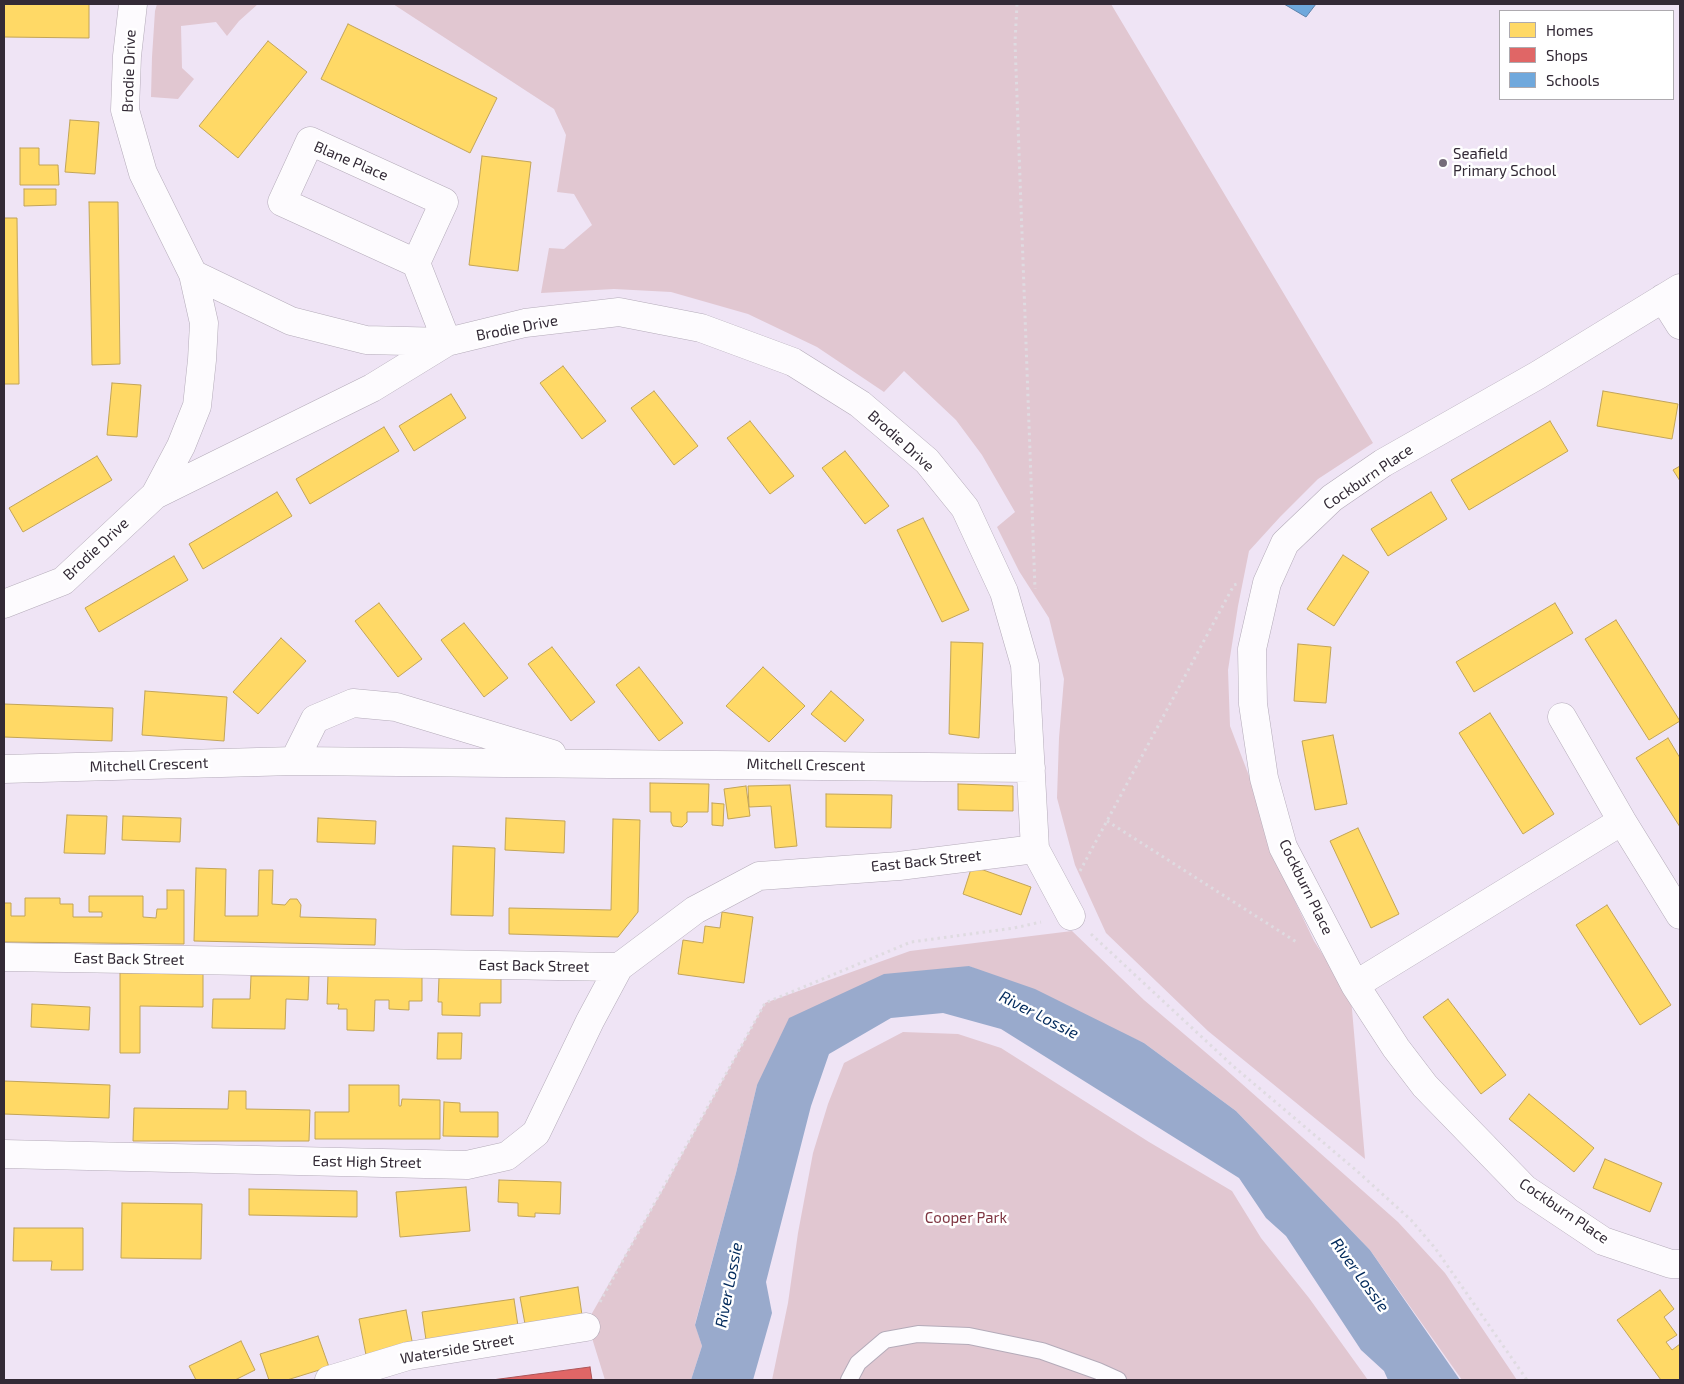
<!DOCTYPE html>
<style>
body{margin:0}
#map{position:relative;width:1684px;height:1384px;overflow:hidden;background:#efe4f5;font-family:"Exo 2",sans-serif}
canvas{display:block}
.frame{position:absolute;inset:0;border:5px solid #332a36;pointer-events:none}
.legend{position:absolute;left:1499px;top:10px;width:175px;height:90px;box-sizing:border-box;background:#fff;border:1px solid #adaaaf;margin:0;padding:6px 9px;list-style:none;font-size:15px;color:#332a36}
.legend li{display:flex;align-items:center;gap:10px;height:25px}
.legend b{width:25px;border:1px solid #adaaaf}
</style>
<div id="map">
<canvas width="1684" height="1384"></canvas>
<div class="frame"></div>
<ul class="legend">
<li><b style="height:14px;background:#ffd966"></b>Homes</li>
<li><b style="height:14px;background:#e06666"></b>Shops</li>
<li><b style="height:14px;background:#6fa8dc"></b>Schools</li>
</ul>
</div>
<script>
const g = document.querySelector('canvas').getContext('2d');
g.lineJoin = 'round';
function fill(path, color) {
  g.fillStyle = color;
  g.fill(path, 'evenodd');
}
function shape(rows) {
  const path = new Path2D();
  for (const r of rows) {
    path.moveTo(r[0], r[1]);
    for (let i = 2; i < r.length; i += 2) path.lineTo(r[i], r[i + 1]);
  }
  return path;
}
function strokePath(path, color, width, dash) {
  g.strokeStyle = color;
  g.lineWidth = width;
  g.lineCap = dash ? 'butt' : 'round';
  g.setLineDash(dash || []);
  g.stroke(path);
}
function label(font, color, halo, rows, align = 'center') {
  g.font = font + ' "Exo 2",sans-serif';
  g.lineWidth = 5;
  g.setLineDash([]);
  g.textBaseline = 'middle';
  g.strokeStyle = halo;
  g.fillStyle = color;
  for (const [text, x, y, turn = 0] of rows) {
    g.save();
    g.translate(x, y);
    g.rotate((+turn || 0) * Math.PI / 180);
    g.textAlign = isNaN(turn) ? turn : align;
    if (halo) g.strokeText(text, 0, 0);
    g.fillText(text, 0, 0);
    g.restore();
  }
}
fill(shape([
 [157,4,258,4,239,21,227,36,216,22,181,26,182,68,194,79,178,99,151,97,152,57,155,11],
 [393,4,1111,4,1373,443,1318,479,1280,517,1249,551,1238,606,1228,670,1230,726,1254,789,1279,868,1314,941,1351,998,1365,1159,1208,1031,1106,933,1075,865,1057,798,1059,738,1064,679,1049,618,1019,571,997,527,1015,512,982,455,956,420,904,371,884,392,817,347,748,314,671,292,614,289,541,293,549,248,564,249,592,225,574,194,557,192,566,135,554,109],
 [1072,931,1144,1000,1224,1068,1398,1222,1445,1273,1517,1380,1462,1380,1370,1250,1236,1111,1144,1043,969,966,757,1085,736,1173,695,1324,702,1346,691,1380,605,1380,587,1322,662,1191,765,1003,910,951],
 [903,1032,958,1034,1001,1048,1149,1142,1232,1191,1261,1238,1309,1298,1368,1380,772,1380,788,1303,798,1233,813,1153,828,1104,844,1063]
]), '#e1c7d1');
fill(shape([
 [969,966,1035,989,1144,1043,1236,1111,1370,1250,1460,1380,1388,1380,1384,1371,1361,1350,1286,1236,1266,1218,1239,1178,1001,1029,943,1013,891,1018,829,1054,811,1106,766,1282,772,1313,753,1380,691,1380,702,1346,695,1325,736,1173,757,1085,789,1018,884,974]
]), '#9ac');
const homes = shape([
 [4,4,89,4,89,38,4,37,4,4],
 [348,24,497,98,470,153,321,79,348,24],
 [268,41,307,72,238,158,199,126,268,41],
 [70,120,99,122,95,174,65,172,70,120],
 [20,148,39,148,39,165,58,165,59,185,20,185,20,148],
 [482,156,531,162,518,271,469,265,482,156],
 [24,189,56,189,56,205,24,206,24,189],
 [89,202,118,202,120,364,92,365,89,202],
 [4,218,17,218,19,384,4,384,4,218],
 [563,366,606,421,582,439,540,383,563,366],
 [112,383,141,385,137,437,107,435,112,383],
 [654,391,698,446,674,465,631,408,654,391],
 [1603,391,1678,404,1672,439,1597,426,1603,391],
 [451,394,466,418,414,451,399,426,451,394],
 [750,421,794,476,770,494,727,438,750,421],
 [1550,421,1568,451,1469,510,1451,480,1550,421],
 [384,427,399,451,310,504,296,479,384,427],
 [845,451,889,506,865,524,822,468,845,451],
 [97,456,112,480,23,532,9,508,97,456],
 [1680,466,1680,481,1673,470,1680,466],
 [277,492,292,516,203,569,189,544,277,492],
 [1431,492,1447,519,1388,556,1371,529,1431,492],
 [923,518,969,610,942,622,897,530,923,518],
 [1343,555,1369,572,1334,626,1307,609,1343,555],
 [174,556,188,580,99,632,85,608,174,556],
 [379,603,422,659,398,677,355,621,379,603],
 [1555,603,1573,633,1474,692,1456,662,1555,603],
 [1616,620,1680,721,1649,740,1585,639,1616,620],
 [464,623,508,678,484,697,441,640,464,623],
 [281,638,306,661,258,714,233,692,281,638],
 [951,642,983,643,979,738,949,734,951,642],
 [1298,644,1331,647,1326,703,1294,701,1298,644],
 [552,647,595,702,571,721,528,664,552,647],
 [639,667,683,723,659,741,616,685,639,667],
 [763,667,805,706,769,742,726,706,763,667],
 [145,691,227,697,224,741,142,735,145,691],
 [831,691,864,720,845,742,811,714,831,691],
 [4,704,113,708,112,741,4,737,4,704],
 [1490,713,1554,814,1523,834,1459,733,1490,713],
 [1333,735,1347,804,1315,810,1302,741,1333,735],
 [1668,738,1680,758,1680,827,1636,758,1668,738],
 [650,783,709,784,708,812,687,812,687,822,682,827,673,826,671,822,671,812,650,812,650,783],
 [958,784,1013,786,1013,811,958,810,958,784],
 [790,785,797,846,775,848,771,806,749,807,748,786,790,785],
 [746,786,750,816,728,819,724,789,746,786],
 [826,794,892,795,891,828,826,827,826,794],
 [712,803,724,804,723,826,712,825,712,803],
 [67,815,107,816,105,854,64,853,67,815],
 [123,816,181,818,180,842,122,840,123,816],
 [318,818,376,821,375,844,317,842,318,818],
 [506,818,565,821,564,853,505,850,506,818],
 [613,819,640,820,638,912,618,937,509,934,509,908,611,910,613,819],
 [1358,828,1399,914,1371,928,1330,841,1358,828],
 [453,846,495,848,493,916,451,915,453,846],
 [972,866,1031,887,1021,915,963,894,972,866],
 [196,868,226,869,225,916,258,916,259,870,273,870,272,904,285,905,290,899,297,899,301,905,300,917,376,919,375,945,194,941,196,868],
 [167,890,184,890,184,944,4,942,4,903,11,903,11,916,25,916,25,898,60,898,60,904,73,904,73,917,102,917,102,912,89,912,89,896,143,896,143,917,156,918,157,909,167,909,167,890],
 [1607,905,1671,1005,1640,1025,1576,925,1607,905],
 [722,912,753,917,744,983,678,974,683,940,703,943,705,926,720,928,722,912],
 [120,973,203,974,203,1007,140,1006,140,1053,120,1053,120,973],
 [328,975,422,977,422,1001,409,1001,409,1010,389,1009,389,1000,375,1000,374,1031,347,1030,347,1009,338,1009,339,1004,327,1004,328,975],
 [251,976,309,976,308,1000,286,999,285,1029,212,1028,213,999,250,999,251,976],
 [439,977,501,977,501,1003,480,1003,480,1016,442,1015,442,1002,438,1002,439,977],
 [1448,999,1506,1075,1481,1094,1423,1017,1448,999],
 [32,1004,90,1007,89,1030,31,1027,32,1004],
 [438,1033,462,1033,461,1059,437,1059,438,1033],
 [4,1081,110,1085,109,1118,4,1114,4,1081],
 [349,1085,399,1085,399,1106,401,1106,402,1099,440,1100,440,1139,315,1139,315,1112,349,1112,349,1085],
 [229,1091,246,1091,246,1109,310,1110,309,1141,133,1141,134,1108,228,1109,229,1091],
 [1529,1094,1594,1148,1574,1172,1509,1119,1529,1094],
 [444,1102,460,1103,460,1112,498,1112,498,1137,443,1136,444,1102],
 [1605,1159,1662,1183,1650,1212,1593,1188,1605,1159],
 [499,1180,561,1182,560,1214,535,1213,535,1217,518,1216,518,1203,498,1202,499,1180],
 [466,1187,470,1231,400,1237,396,1192,466,1187],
 [249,1189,357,1191,357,1217,249,1215,249,1189],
 [122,1203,202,1204,201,1259,121,1258,122,1203],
 [14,1228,83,1228,83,1270,51,1270,52,1261,13,1261,14,1228],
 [578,1287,582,1315,525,1324,520,1297,578,1287],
 [1660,1290,1674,1309,1664,1317,1677,1335,1666,1342,1672,1350,1680,1344,1680,1380,1661,1380,1617,1320,1660,1290],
 [514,1299,518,1326,426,1340,422,1312,514,1299],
 [406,1310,413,1346,366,1355,359,1319,406,1310],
 [318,1336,329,1367,287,1380,269,1380,260,1354,318,1336],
 [241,1341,255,1370,235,1380,196,1380,189,1366,241,1341]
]);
fill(homes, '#ffd966');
strokePath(homes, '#c2a458', 1);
const shops = shape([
 [590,1367,592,1380,492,1380,590,1367]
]);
fill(shops, '#e06666');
strokePath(shops, '#ac5458', 1);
const schools = shape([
 [1284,4,1316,4,1306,17,1284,4]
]);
fill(schools, '#6fa8dc');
strokePath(schools, '#5d82aa', 1);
const lane = shape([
 [849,1380,858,1363,885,1340,918,1334,969,1336,1042,1351,1098,1371,1118,1380]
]);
const street = shape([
 [133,4,127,56,125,110,143,173,193,274,291,321,366,340,447,342,525,323,619,312,701,328,793,362,860,404,927,461,965,508,1004,592,1025,665,1035,849,1071,916],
 [1680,288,1538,375,1383,463,1332,498,1285,543,1267,583,1252,649,1253,704,1264,778,1283,847,1355,985,1396,1048,1425,1086,1525,1189,1603,1241,1671,1264,1680,1264],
 [1663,298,1680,325],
 [155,495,181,446,197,406,202,360,204,323,193,274],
 [4,604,63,581,155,495,372,388,447,342,416,263,282,202,310,141,444,202,416,263],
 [1562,717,1622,821,1680,915],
 [294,761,315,719,353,703,396,707,552,754],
 [4,769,294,761,1031,768],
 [4,957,619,967,695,910,759,876,899,866,1035,849],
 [1355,985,1622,821],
 [4,1154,467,1165,507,1156,536,1133,590,1021,619,967],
 [329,1380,408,1356,586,1327]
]);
strokePath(lane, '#b4abb9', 18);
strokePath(street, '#b4abb9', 29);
strokePath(shape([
 [1017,4,1015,42,1035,589],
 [1107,821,1298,943],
 [1080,871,1234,585,1237,584],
 [1091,934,1233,1066,1357,1171,1411,1220,1435,1248,1527,1380],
 [600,1302,765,1003,911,942,1014,928,1041,922]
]), '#dfdbe1', 3, [2.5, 4]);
strokePath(lane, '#fdfbfe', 16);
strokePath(street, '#fdfbfe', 28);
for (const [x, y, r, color] of [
 [1443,163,5,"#756b79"]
]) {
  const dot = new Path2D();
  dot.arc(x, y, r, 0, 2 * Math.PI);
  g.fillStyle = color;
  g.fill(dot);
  strokePath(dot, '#fff', 2);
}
label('15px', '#332a36', '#fff', [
 ["Brodie Drive",129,71,-88],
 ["Blane Place",351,161,23],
 ["Brodie Drive",517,328,-11],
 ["Brodie Drive",901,441,42],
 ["Cockburn Place",1368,477,-34],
 ["Brodie Drive",96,549,-43],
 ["Mitchell Crescent",149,765,-2],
 ["Mitchell Crescent",806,765,1],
 ["East Back Street",926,861,-6],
 ["Cockburn Place",1306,887,64],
 ["East Back Street",129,959,1],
 ["East Back Street",534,966,1],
 ["East High Street",367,1162,1],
 ["Cockburn Place",1564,1211,34],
 ["Waterside Street",457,1349,-10]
]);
label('15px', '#332a36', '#fff', [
 ["Seafield",1453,154],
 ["Primary School",1453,171]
], 'left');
label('15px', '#7f3642', '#fff', [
 ["Cooper Park",966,1218]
]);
label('italic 16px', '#01295b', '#fff', [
 ["River Lossie",1039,1015,27],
 ["River Lossie",1360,1275,54],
 ["River Lossie",729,1285,-79]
]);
</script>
